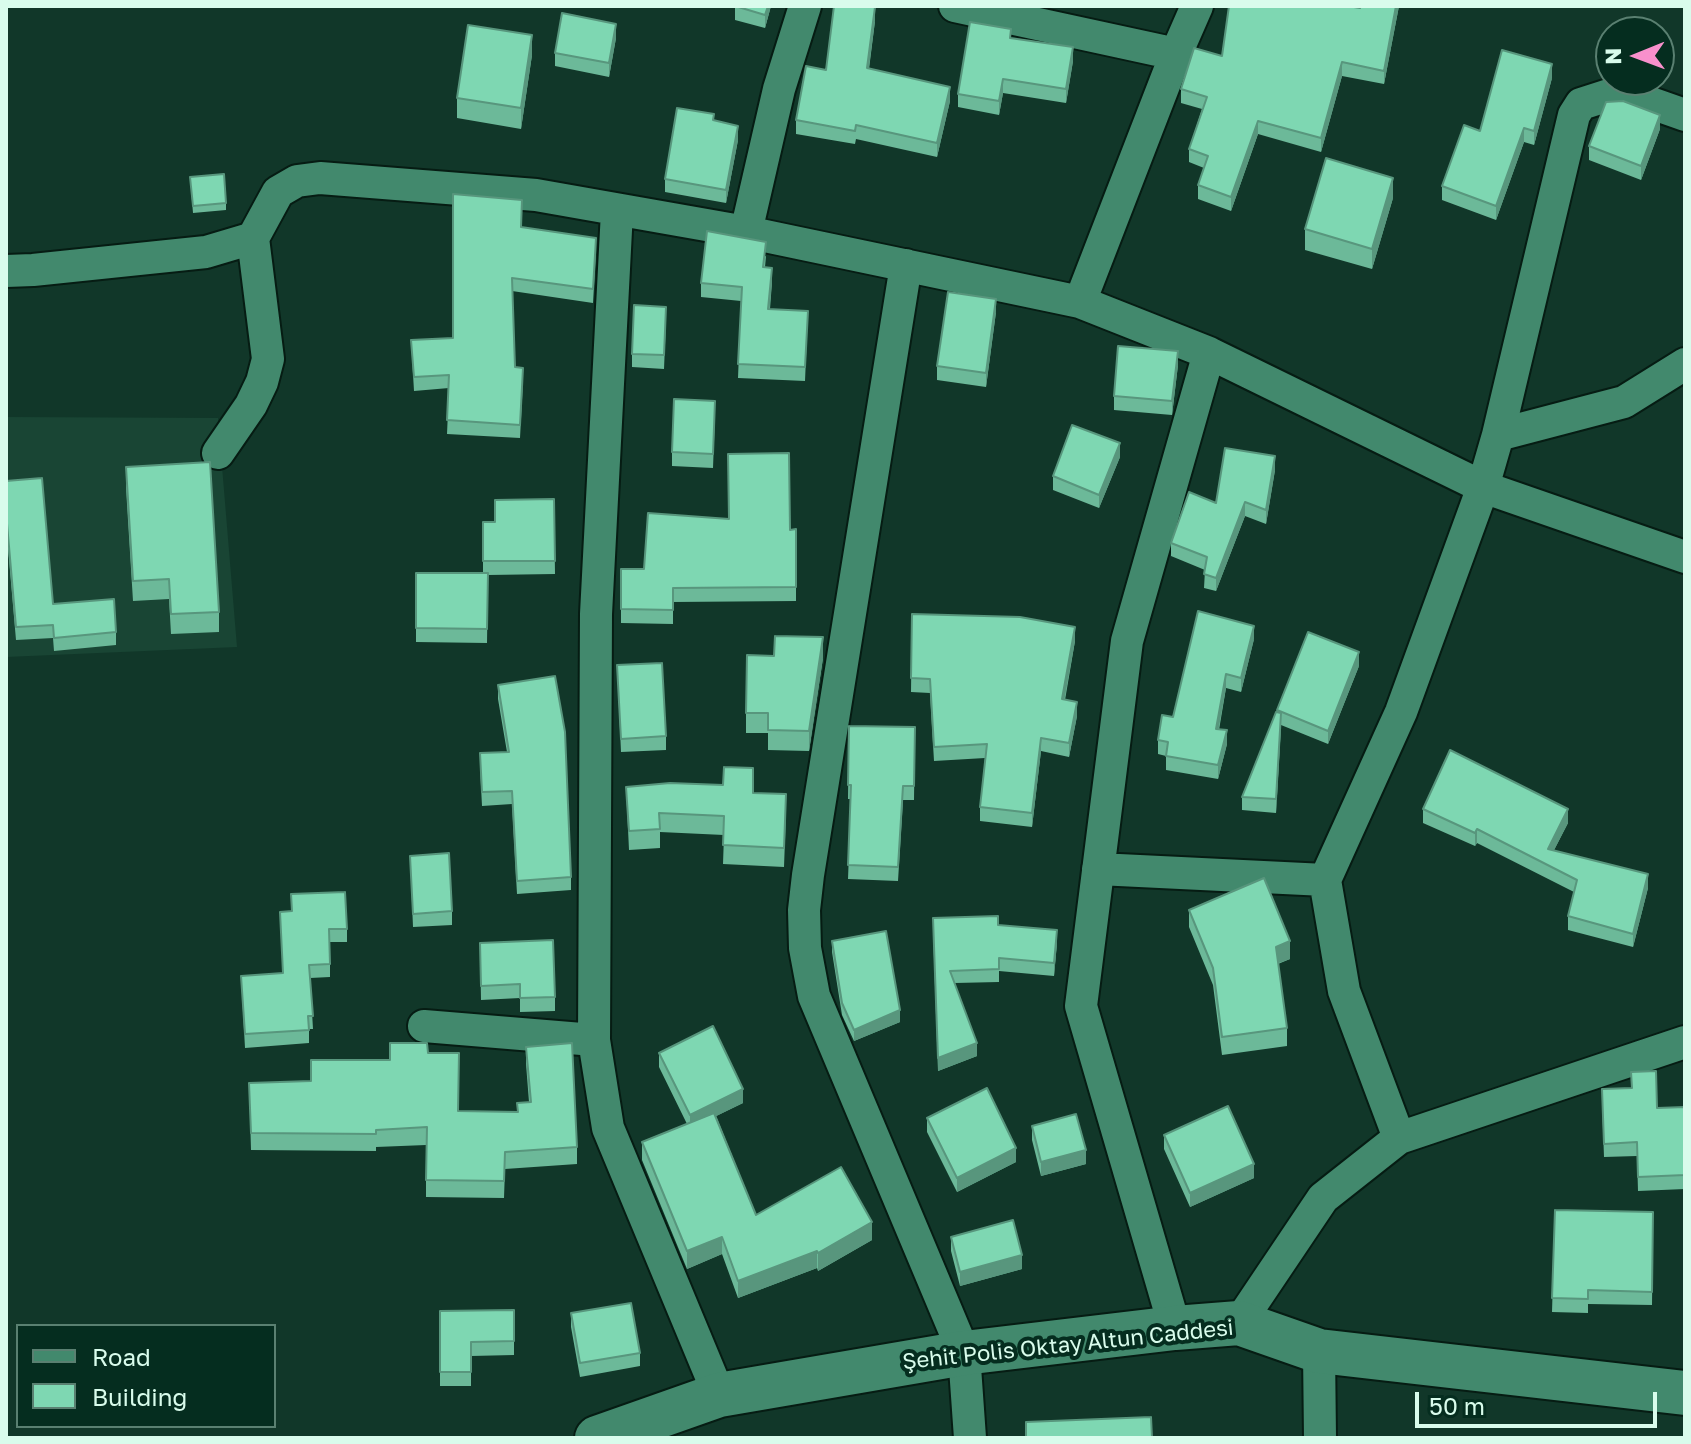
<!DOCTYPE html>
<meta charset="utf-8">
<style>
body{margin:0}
#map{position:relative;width:1691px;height:1444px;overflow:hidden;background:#113729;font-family:"Golos Text",sans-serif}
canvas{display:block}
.frame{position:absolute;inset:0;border:8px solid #d9fcec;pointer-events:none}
.legend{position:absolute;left:16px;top:1324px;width:260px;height:104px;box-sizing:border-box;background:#052d1f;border:2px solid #5a8071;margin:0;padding:10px 14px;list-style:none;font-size:24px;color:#d9fcec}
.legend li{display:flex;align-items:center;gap:16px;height:40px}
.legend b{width:40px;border:2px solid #5a8071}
.north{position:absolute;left:1595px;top:16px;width:80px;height:80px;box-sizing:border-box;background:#052d1f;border:2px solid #5a8071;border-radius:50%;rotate:269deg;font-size:22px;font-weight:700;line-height:32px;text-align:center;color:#d9fcec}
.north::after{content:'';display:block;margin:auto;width:28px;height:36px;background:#f890cc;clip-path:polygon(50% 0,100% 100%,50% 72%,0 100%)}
.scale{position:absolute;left:1415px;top:1392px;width:242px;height:36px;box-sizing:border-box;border:4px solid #d9fcec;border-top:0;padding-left:10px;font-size:24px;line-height:28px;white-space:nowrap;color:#d9fcec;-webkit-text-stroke:6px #052d1f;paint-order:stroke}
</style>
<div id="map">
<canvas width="1691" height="1444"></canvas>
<div class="frame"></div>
<ul class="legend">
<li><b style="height:10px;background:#42896d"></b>Road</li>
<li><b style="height:22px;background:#7ed7b2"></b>Building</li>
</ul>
<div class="north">N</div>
<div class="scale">50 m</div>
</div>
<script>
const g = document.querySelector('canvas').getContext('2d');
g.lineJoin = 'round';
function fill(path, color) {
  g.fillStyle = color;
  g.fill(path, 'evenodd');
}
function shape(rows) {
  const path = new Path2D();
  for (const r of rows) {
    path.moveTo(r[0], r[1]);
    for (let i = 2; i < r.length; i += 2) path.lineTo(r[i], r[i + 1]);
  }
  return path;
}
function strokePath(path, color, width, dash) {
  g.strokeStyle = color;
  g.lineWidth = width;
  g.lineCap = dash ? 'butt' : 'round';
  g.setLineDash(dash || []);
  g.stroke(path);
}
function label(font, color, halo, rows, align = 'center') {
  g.font = font + ' "Golos Text",sans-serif';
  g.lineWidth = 8;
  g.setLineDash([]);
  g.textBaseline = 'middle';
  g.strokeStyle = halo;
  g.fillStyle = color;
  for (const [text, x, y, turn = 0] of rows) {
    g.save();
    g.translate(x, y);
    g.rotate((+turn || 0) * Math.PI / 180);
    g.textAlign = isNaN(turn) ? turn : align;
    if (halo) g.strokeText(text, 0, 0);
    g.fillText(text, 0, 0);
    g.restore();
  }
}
fill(shape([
 [6,417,218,418,237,647,6,657]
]), '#194534');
const street = shape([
 [955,6,1176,54],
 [617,211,596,614,594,1040,608,1128,719,1395],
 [746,232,779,89,805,6],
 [906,265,808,875,804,910,805,948,814,996,964,1353,970,1438],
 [6,271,33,270,206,252,253,238],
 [1080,302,1176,54,1197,6],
 [1498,435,1624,402,1685,364],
 [218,453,251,405,262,382,268,359,253,238,278,192,297,181,320,178,536,195,746,232,1080,302,1209,353,1483,487,1685,557],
 [1098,869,1325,880],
 [424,1026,594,1040],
 [1399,1138,1344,991,1325,880,1401,712,1483,487,1498,435,1574,115,1581,104,1609,95,1631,96,1685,115],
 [1239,1323,1323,1198,1399,1138,1685,1042],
 [1175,1328,1081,1006,1127,641,1209,353],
 [1319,1351,1320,1438]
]);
const secondary = shape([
 [597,1438,719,1395,964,1353,1175,1328,1239,1323,1319,1351,1685,1393]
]);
strokePath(street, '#061c13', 36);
strokePath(secondary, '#061c13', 48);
strokePath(street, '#42896d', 32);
strokePath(secondary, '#42896d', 44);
fill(shape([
 [735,6,771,6,765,28,735,20],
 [1360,6,1399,6,1384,84,1342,76,1321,152,1258,134,1231,211,1198,199,1198,185,1204,168,1189,162,1189,149,1202,109,1181,103,1181,89,1222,56,1360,8],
 [875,21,869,69,950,101,937,157,856,139,855,144,796,134,796,120],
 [616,38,609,77,555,66,555,53],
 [1011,38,1073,61,1066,103,1003,93,999,115,958,107,958,94],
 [532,55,521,129,457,118,457,98],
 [1552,78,1534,145,1524,142,1496,220,1442,200,1442,186,1480,131],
 [1660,129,1641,180,1589,160,1589,146],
 [738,140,726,203,665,192,665,179],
 [190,177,226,203,226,210,193,213],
 [1393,198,1372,269,1305,250,1305,229],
 [522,227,596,251,593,303,512,291,515,367,523,381,520,438,447,434,449,388,414,391,411,340,453,338],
 [766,256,765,267,772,282,770,309,808,311,805,381,738,378,741,301,701,297,701,283],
 [996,312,986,387,937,380,937,366],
 [666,321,664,369,632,367,632,354],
 [1178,365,1172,415,1114,410,1114,396],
 [715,415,713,468,672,466,672,452],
 [1120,457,1099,508,1053,490,1053,476],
 [126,467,219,612,219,632,171,634,169,599,133,601,126,488],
 [1275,470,1266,524,1245,516,1216,591,1204,588,1205,570,1171,556,1171,543,1216,503],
 [6,481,53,604,116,632,116,645,54,651,53,638,16,640,6,525],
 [554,499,555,574,488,575,487,643,416,642,416,573,483,573,483,522,495,522],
 [796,529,796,601,673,602,673,624,621,623,621,569,644,569,790,530],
 [912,614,1075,641,1065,700,1077,716,1069,757,1041,751,1032,827,980,821,980,807,985,758,934,761,930,693,911,692],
 [1254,639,1241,692,1226,688,1219,730,1227,744,1218,779,1166,770,1166,756,1158,754,1158,740,1173,717],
 [823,658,809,751,768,750,768,733,746,733,746,713],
 [617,665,666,736,666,750,621,752],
 [1359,666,1328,744,1281,725,1276,813,1242,810,1242,797,1277,710],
 [498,685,571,877,571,890,517,894,512,804,482,806,480,767,507,752,498,699],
 [849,726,915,727,914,800,903,800,898,881,848,879,851,799,848,799],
 [626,787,753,793,786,813,784,867,723,864,724,835,660,832,660,848,629,850],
 [1423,809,1568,823,1554,850,1648,888,1633,947,1568,930,1568,916,1574,892,1477,843,1475,846,1423,823],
 [410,856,452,911,452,925,413,927],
 [291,894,347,929,347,942,330,942,330,977,310,978,313,1029,309,1029,309,1043,245,1048,241,976,282,973,292,911],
 [1189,910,1290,959,1278,964,1287,1028,1287,1046,1222,1055,1213,985,1189,927],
 [998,925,1057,943,1054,976,999,971,999,982,955,983,977,1056,938,1071,933,931],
 [832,941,900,1022,854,1041,842,1015,832,952],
 [480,943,555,997,555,1011,520,1012,520,998,481,1000],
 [526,1047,577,1147,577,1164,505,1169,504,1198,426,1197,426,1145,376,1147,376,1151,251,1150,249,1083,311,1081,390,1060,428,1053,459,1111,517,1112,517,1103,529,1102,526,1064],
 [659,1053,743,1103,716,1116,756,1215,872,1240,818,1271,817,1268,738,1298,722,1254,687,1269,642,1160,642,1142,687,1124,659,1067],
 [1631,1072,1657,1108,1685,1107,1685,1189,1638,1191,1637,1156,1604,1157,1602,1103,1631,1088],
 [927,1118,1016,1162,957,1192,927,1132],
 [1032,1126,1086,1164,1041,1176,1032,1140],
 [1164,1135,1254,1178,1190,1207,1164,1149],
 [1555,1210,1653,1212,1652,1305,1588,1304,1588,1313,1552,1312],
 [951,1237,1022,1269,960,1286,951,1251],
 [514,1310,514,1355,471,1356,471,1386,440,1386,440,1311],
 [571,1313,640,1353,640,1366,580,1377,571,1327]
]), '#6cb999');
fill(shape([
 [768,6,771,6,765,28,765,15],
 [1396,6,1399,6,1384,84,1384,71],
 [875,7,875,21,867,82,867,68],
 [616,24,616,38,609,77,609,63],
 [532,35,532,55,521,129,521,108],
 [1073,47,1073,61,1066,103,1066,89],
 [1342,62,1342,76,1321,152,1321,138],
 [1552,64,1552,78,1534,145,1534,131],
 [1003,79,1003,93,999,115,999,101],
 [950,87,950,101,937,157,937,143],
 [1660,115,1660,129,1641,180,1641,166],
 [1258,121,1258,134,1231,211,1231,197],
 [738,126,738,140,726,203,726,190],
 [1524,128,1524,142,1496,220,1496,206],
 [1393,178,1393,198,1372,269,1372,249],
 [772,268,772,282,768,323,768,309],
 [996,299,996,312,986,387,986,373],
 [1178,351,1178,365,1172,415,1172,401],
 [1120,443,1120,457,1099,508,1099,495],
 [1275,456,1275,470,1266,524,1266,510],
 [1245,502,1245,516,1216,591,1216,578],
 [1254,626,1254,639,1241,692,1241,678],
 [1075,627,1075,641,1062,713,1062,699],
 [823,637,823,658,809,751,809,731],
 [1359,652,1359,666,1328,744,1328,731],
 [1226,674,1226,688,1216,743,1216,729],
 [1077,702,1077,716,1069,757,1069,743],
 [1281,713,1281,727,1276,813,1276,799],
 [1227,730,1227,744,1218,779,1218,765],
 [1041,738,1041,751,1032,827,1032,813],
 [1568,809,1568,823,1548,862,1548,849],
 [1477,829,1477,843,1475,846,1475,833],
 [1648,874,1648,888,1633,947,1633,934],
 [1057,930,1057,943,1054,976,1054,963],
 [1290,941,1290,959,1276,964,1276,947],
 [900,1010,900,1022,854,1041,854,1030],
 [977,1043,977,1056,938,1071,938,1058],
 [743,1089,743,1103,690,1129,690,1115],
 [1016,1148,1016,1162,957,1192,957,1178],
 [1086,1150,1086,1164,1041,1176,1041,1162],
 [1254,1164,1254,1178,1190,1207,1190,1193],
 [872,1222,872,1240,818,1271,818,1253],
 [722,1237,722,1254,687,1269,687,1251],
 [817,1251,817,1268,738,1298,738,1281],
 [1022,1255,1022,1269,960,1286,960,1272]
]), '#58967d');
const building = shape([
 [735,6,768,6,765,15,735,6],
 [834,6,875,7,867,68,950,87,937,143,856,125,855,131,796,120,806,66,826,70,834,6],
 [1229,6,1348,6,1360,8,1360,6,1396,6,1384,71,1342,62,1321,138,1258,121,1231,197,1198,185,1208,156,1189,149,1207,97,1181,89,1194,48,1222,56,1229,6],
 [562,13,616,24,609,63,555,53,562,13],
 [970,22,1011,29,1010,38,1073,47,1066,89,1003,79,999,101,958,94,970,22],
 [468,25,532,35,521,108,457,98,468,25],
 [1502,50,1552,64,1534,131,1524,128,1496,206,1442,186,1464,125,1480,131,1502,50],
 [1623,101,1660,115,1641,166,1589,146,1606,102,1623,101],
 [677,108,714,114,713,120,738,126,726,190,665,179,677,108],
 [1326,158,1393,178,1372,249,1305,229,1326,158],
 [224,174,226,203,193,206,190,177,224,174],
 [453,194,522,200,521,227,596,238,593,289,512,278,515,367,523,368,520,425,447,420,449,375,414,377,411,340,453,338,453,194],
 [707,231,766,242,763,267,772,268,768,309,808,311,805,367,738,364,742,287,701,283,707,231],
 [948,292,996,299,986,373,937,366,948,292],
 [634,305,666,307,664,355,632,354,634,305],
 [1118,346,1178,351,1172,401,1114,396,1118,346],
 [674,399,715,401,713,454,672,452,674,399],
 [1072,425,1120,443,1099,495,1053,476,1072,425],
 [1225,448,1275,456,1266,510,1245,502,1216,578,1204,574,1207,557,1171,543,1189,492,1216,503,1225,448],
 [789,453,790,530,796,529,796,587,673,588,673,610,621,609,621,569,644,569,648,513,729,519,728,454,789,453],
 [210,462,219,612,171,614,169,579,133,581,126,467,210,462],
 [42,478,53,604,114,599,116,632,54,638,53,625,16,627,6,512,6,481,42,478],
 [554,499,555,561,483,561,483,522,495,522,495,500,554,499],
 [416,573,488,573,487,629,416,628,416,573],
 [1198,611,1254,626,1241,678,1226,674,1216,729,1227,730,1218,765,1166,756,1168,742,1158,740,1162,715,1173,717,1198,611],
 [912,614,1020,617,1075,627,1062,699,1077,702,1069,743,1041,738,1032,813,980,807,987,744,934,747,930,679,911,678,912,614],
 [1308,632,1359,652,1328,731,1277,710,1308,632],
 [775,636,823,637,809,731,768,730,768,713,746,713,747,655,774,656,775,636],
 [662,663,666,736,621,739,617,665,662,663],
 [555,676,565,732,571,877,517,881,512,791,482,792,480,753,509,752,498,685,555,676],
 [1276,712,1281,713,1276,799,1242,797,1276,712],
 [849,726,915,727,914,786,903,786,898,867,848,865,851,785,848,785,849,726],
 [1450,750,1568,809,1548,849,1648,874,1633,934,1568,916,1577,880,1477,829,1475,833,1423,809,1450,750],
 [724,767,753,768,753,793,786,794,784,848,723,845,724,816,659,813,660,829,629,831,626,787,670,783,723,785,724,767],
 [449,853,452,911,413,914,410,856,449,853],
 [1264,878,1290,941,1276,947,1287,1028,1222,1037,1213,968,1189,910,1264,878],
 [345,892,347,929,329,929,330,964,309,965,313,1016,308,1016,309,1030,245,1034,241,976,283,973,280,912,292,911,291,894,345,892],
 [998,916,998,925,1057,930,1054,963,999,958,999,969,950,971,977,1043,938,1058,933,918,998,916],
 [886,931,900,1010,854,1030,842,1003,832,941,886,931],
 [553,940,555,997,520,998,520,984,481,986,480,943,553,940],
 [713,1026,743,1089,690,1115,659,1053,713,1026],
 [390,1043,427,1043,428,1053,459,1053,458,1111,518,1112,517,1103,531,1102,526,1047,572,1043,577,1147,505,1152,504,1181,426,1180,427,1127,376,1130,376,1134,251,1133,249,1083,311,1081,311,1060,390,1060,390,1043],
 [1656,1071,1657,1108,1685,1107,1685,1175,1638,1177,1637,1142,1604,1144,1602,1089,1632,1088,1631,1072,1656,1071],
 [987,1088,1016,1148,957,1178,927,1118,987,1088],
 [1228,1106,1254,1164,1190,1193,1164,1135,1228,1106],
 [714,1113,756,1215,841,1167,872,1222,818,1253,817,1251,738,1281,722,1237,687,1251,642,1142,714,1113],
 [1076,1114,1086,1150,1041,1162,1032,1126,1076,1114],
 [1555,1210,1653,1212,1652,1292,1588,1290,1588,1299,1552,1298,1555,1210],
 [1013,1220,1022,1255,960,1272,951,1237,1013,1220],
 [631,1303,640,1353,580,1363,571,1313,631,1303],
 [514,1310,514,1341,471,1342,471,1372,440,1372,440,1311,514,1310],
 [1151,1417,1152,1438,1026,1438,1026,1422,1151,1417]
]);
fill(building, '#7ed7b2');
strokePath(building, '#58967d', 2);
label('22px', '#d9fcec', '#052d1f', [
 ["Şehit Polis Oktay Altun Caddesi",1068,1345,-6]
]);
</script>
